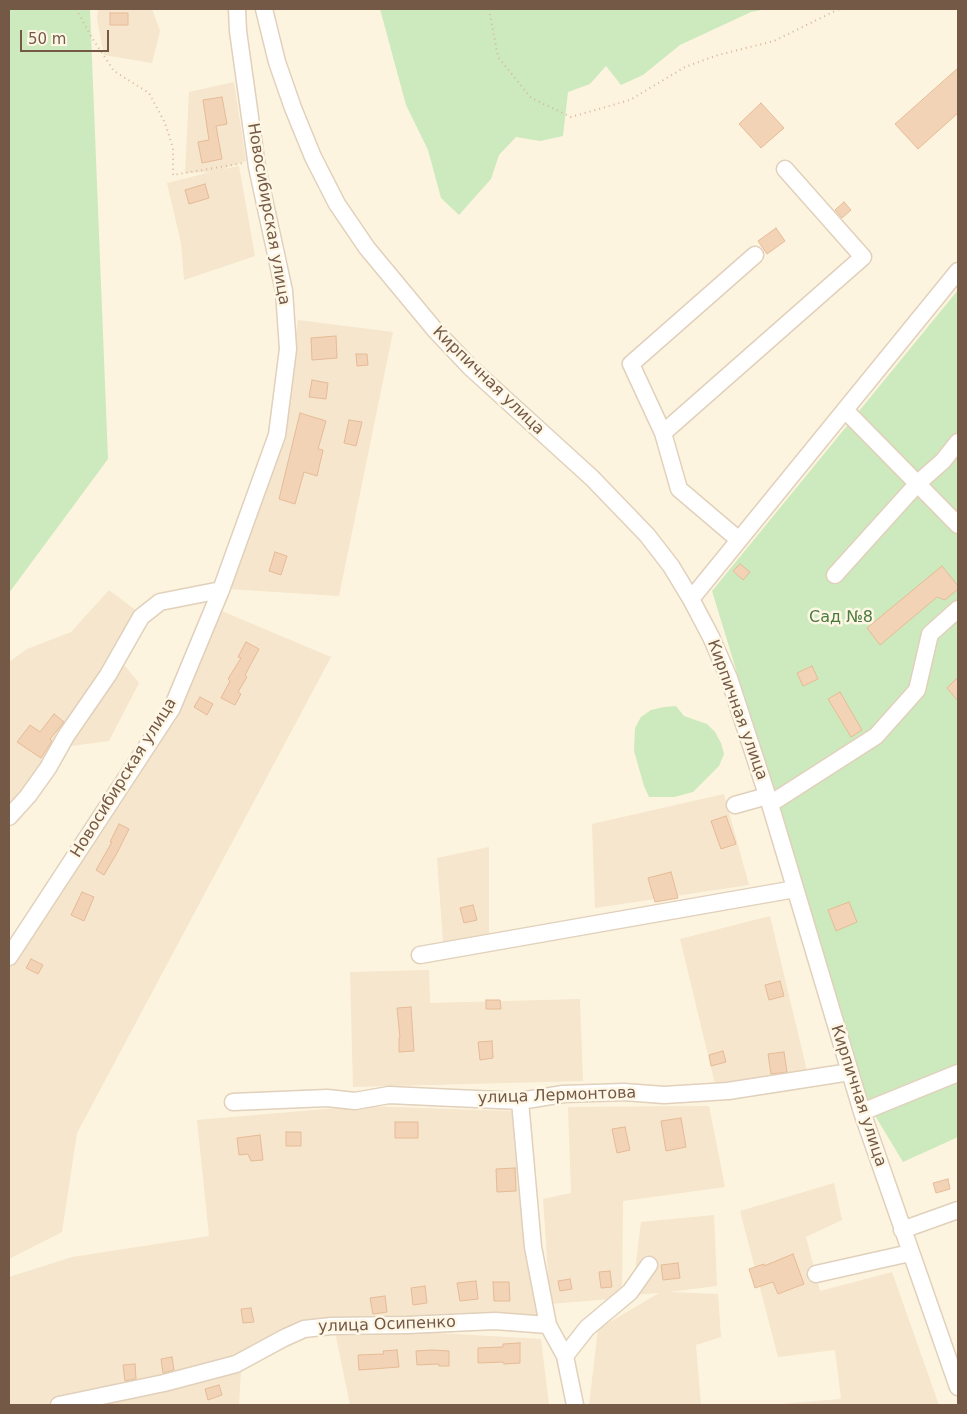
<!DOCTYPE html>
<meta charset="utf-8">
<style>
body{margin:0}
#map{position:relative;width:967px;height:1414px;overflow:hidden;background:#fdf4df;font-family:"DejaVu Sans",sans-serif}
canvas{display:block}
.frame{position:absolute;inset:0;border:10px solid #745a46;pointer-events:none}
.scale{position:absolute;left:20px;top:30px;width:89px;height:22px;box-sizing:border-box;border:2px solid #745a46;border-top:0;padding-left:6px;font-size:15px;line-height:18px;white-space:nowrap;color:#745a46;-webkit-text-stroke:4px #fff7e6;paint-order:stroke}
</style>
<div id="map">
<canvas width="967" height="1414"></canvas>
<div class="frame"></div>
<div class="scale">50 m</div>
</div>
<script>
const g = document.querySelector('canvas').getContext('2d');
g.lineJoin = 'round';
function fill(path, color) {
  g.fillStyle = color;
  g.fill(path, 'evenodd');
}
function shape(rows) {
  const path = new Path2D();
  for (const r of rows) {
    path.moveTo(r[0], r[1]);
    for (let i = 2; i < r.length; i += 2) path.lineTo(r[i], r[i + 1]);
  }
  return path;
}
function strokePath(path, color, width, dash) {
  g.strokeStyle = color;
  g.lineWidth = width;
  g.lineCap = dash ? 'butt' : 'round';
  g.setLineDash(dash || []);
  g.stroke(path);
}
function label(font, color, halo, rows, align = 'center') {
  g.font = font + ' "DejaVu Sans",sans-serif';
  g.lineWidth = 5;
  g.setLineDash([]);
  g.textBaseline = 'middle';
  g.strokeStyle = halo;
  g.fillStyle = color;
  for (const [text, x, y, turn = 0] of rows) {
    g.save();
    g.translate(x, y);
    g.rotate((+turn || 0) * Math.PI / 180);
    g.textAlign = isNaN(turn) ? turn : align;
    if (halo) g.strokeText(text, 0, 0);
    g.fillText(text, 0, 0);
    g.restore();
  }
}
fill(shape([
 [98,9,152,9,160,31,152,63,104,55,97,19],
 [234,82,246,161,223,169,239,166,255,256,184,280,181,243,167,183,211,172,185,173,189,92],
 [298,320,393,332,339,596,227,589,278,454],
 [109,590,138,612,116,656,9,811,9,662,27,649,71,632],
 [217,609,331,657,77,1133,62,1232,9,1259,9,969,14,959,192,674],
 [120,660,139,683,109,741,64,747],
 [724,794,749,885,595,908,592,824],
 [489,847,489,935,443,942,437,858],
 [770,916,807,1071,715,1084,680,939],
 [429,970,430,1003,580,999,583,1081,353,1087,350,972],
 [361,1106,512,1111,540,1319,303,1324,230,1363,48,1405,9,1405,9,1277,72,1257,209,1236,197,1120],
 [709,1106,725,1187,623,1201,622,1298,550,1304,543,1199,571,1193,568,1107],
 [834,1183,842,1220,806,1237,820,1291,892,1272,939,1405,768,1405,841,1399,835,1350,778,1357,740,1211],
 [714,1215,717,1286,669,1292,718,1294,721,1337,696,1345,701,1405,589,1405,598,1329,659,1293,632,1295,641,1222],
 [334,1327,541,1339,549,1405,350,1405],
 [241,1371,239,1405,87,1405]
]), '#f5e6cd');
fill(shape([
 [9,9,90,9,108,459,9,593],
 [380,9,766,9,751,12,680,45,643,75,621,85,606,66,590,84,568,92,563,136,540,141,516,137,499,155,491,179,459,215,441,198,428,150,406,105],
 [958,290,958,1137,903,1162,862,1094,803,889,712,591],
 [676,706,684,716,707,724,715,732,721,743,724,754,719,766,693,792,674,797,649,797,644,786,634,751,635,728,641,717,651,710,664,707]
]), '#cceabd');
const building = shape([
 [110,13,128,13,128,25,110,25,110,13],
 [958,68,958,113,918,149,895,124,958,68],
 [222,97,227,124,216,126,222,159,202,163,198,142,209,140,203,100,222,97],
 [761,103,784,128,761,148,739,124,761,103],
 [205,184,209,198,189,204,185,190,205,184],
 [844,202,851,210,842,218,835,210,844,202],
 [776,228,785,241,767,254,758,241,776,228],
 [336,336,337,358,312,360,311,338,336,336],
 [356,354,367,354,368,365,357,366,356,354],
 [312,380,328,383,326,399,309,397,312,380],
 [300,413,326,421,318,449,323,450,317,476,304,472,295,504,279,499,300,413],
 [349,420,362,422,356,446,344,443,349,420],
 [275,552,287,556,281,575,269,571,275,552],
 [740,564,750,572,743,580,733,571,740,564],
 [942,566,958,586,958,589,945,600,937,597,880,645,867,628,942,566],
 [246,642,259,649,245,675,247,677,238,692,241,694,235,705,221,698,230,681,228,679,241,658,238,657,246,642],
 [812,666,818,679,803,686,797,673,812,666],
 [958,677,958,701,947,688,958,677],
 [840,692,862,730,851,737,828,699,840,692],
 [200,697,213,704,207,715,194,707,200,697],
 [54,714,64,722,50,739,52,741,41,758,17,742,30,725,40,732,54,714],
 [726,816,736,844,721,849,711,821,726,816],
 [119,824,129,829,117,853,104,875,96,870,112,842,110,842,119,824],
 [671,872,678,898,655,902,648,878,671,872],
 [82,892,94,897,84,921,71,915,82,892],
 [849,902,857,922,836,931,828,910,849,902],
 [473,905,477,920,464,923,460,908,473,905],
 [31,959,43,965,38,974,26,968,31,959],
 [780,981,784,996,769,1000,765,985,780,981],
 [486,1000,500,1000,501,1009,486,1009,486,1000],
 [411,1007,414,1051,399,1052,399,1038,400,1038,397,1008,411,1007],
 [492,1041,493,1058,480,1060,478,1042,492,1041],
 [723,1051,726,1062,711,1066,709,1055,723,1051],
 [784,1052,787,1072,771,1074,768,1054,784,1052],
 [681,1118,686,1147,666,1151,661,1121,681,1118],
 [395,1122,418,1122,418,1138,395,1138,395,1122],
 [625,1127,630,1150,617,1153,612,1129,625,1127],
 [286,1132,301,1132,301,1146,286,1146,286,1132],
 [260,1135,263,1160,251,1161,248,1154,239,1155,237,1138,260,1135],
 [515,1168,516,1191,497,1192,496,1169,515,1168],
 [948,1179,950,1189,936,1193,933,1183,948,1179],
 [793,1254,804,1284,778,1294,773,1282,755,1288,749,1269,764,1264,764,1266,793,1254],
 [678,1263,680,1278,663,1280,661,1265,678,1263],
 [610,1271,612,1287,601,1288,599,1272,610,1271],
 [570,1279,572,1289,560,1291,558,1281,570,1279],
 [476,1281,478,1299,460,1301,457,1283,476,1281],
 [493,1282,509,1282,510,1301,494,1301,493,1282],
 [425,1286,427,1303,413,1305,411,1288,425,1286],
 [385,1296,387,1312,373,1314,370,1298,385,1296],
 [251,1308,254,1322,243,1323,241,1309,251,1308],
 [520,1343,520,1363,504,1364,503,1362,478,1363,478,1348,503,1347,503,1344,520,1343],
 [397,1350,399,1367,359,1370,358,1355,384,1354,383,1351,397,1350],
 [432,1350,449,1351,449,1366,439,1366,439,1364,417,1365,416,1351,432,1350],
 [172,1357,174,1370,163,1373,161,1359,172,1357],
 [135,1364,136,1379,125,1381,123,1365,135,1364],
 [219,1385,222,1395,208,1400,205,1389,219,1385]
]);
fill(building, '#f3d3b6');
strokePath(building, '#e6bb96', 1);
const minor = shape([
 [264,9,277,62,293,108,313,157,337,204,367,248,435,330,470,367,592,478,647,535,671,566,691,599,711,637,729,678,770,804,862,1112,958,1387],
 [845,410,958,525],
 [663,433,631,364,755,255],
 [739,540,679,489,663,433,863,257,785,169],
 [835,575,918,483,943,461,958,442],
 [691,599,958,271],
 [770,804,876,736,917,690,930,634,958,609],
 [735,805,767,796],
 [9,817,28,796,48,768,66,736,108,675,141,617,160,602,221,590],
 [420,955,795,889],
 [9,957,172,708,221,590,277,435,288,349,284,291,257,167,238,31,237,9],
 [520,1101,533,1247,548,1325,565,1356,575,1405],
 [233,1102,327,1098,355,1101,389,1095,520,1101,563,1094,624,1092,664,1095,728,1091,850,1072],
 [862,1112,958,1073],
 [902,1230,958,1210],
 [816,1274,910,1253],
 [565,1356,587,1328,630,1292,649,1265],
 [59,1405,164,1383,236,1364,284,1338,304,1329,331,1326,407,1325,495,1321,548,1325]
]);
strokePath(minor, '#e1d0bb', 19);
strokePath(shape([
 [76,9,92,38,114,71,149,93,165,123,173,148,173,175,243,163],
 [489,9,498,57,531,98,571,117,630,100,685,67,718,55,774,41,839,9]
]), '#d7b699', 2, [1, 4]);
strokePath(minor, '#fff', 16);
label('16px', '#745a46', '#fff7e6', [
 ["Новосибирская улица",268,214,80],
 ["Кирпичная улица",488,381,44],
 ["Кирпичная улица",737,710,70],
 ["Новосибирская улица",124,778,-58],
 ["улица Лермонтова",557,1096,-2],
 ["Кирпичная улица",858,1096,72],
 ["улица Осипенко",387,1325,-2]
]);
label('16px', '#4b7a3e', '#fff7e6', [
 ["Сад №8",841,618]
]);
</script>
